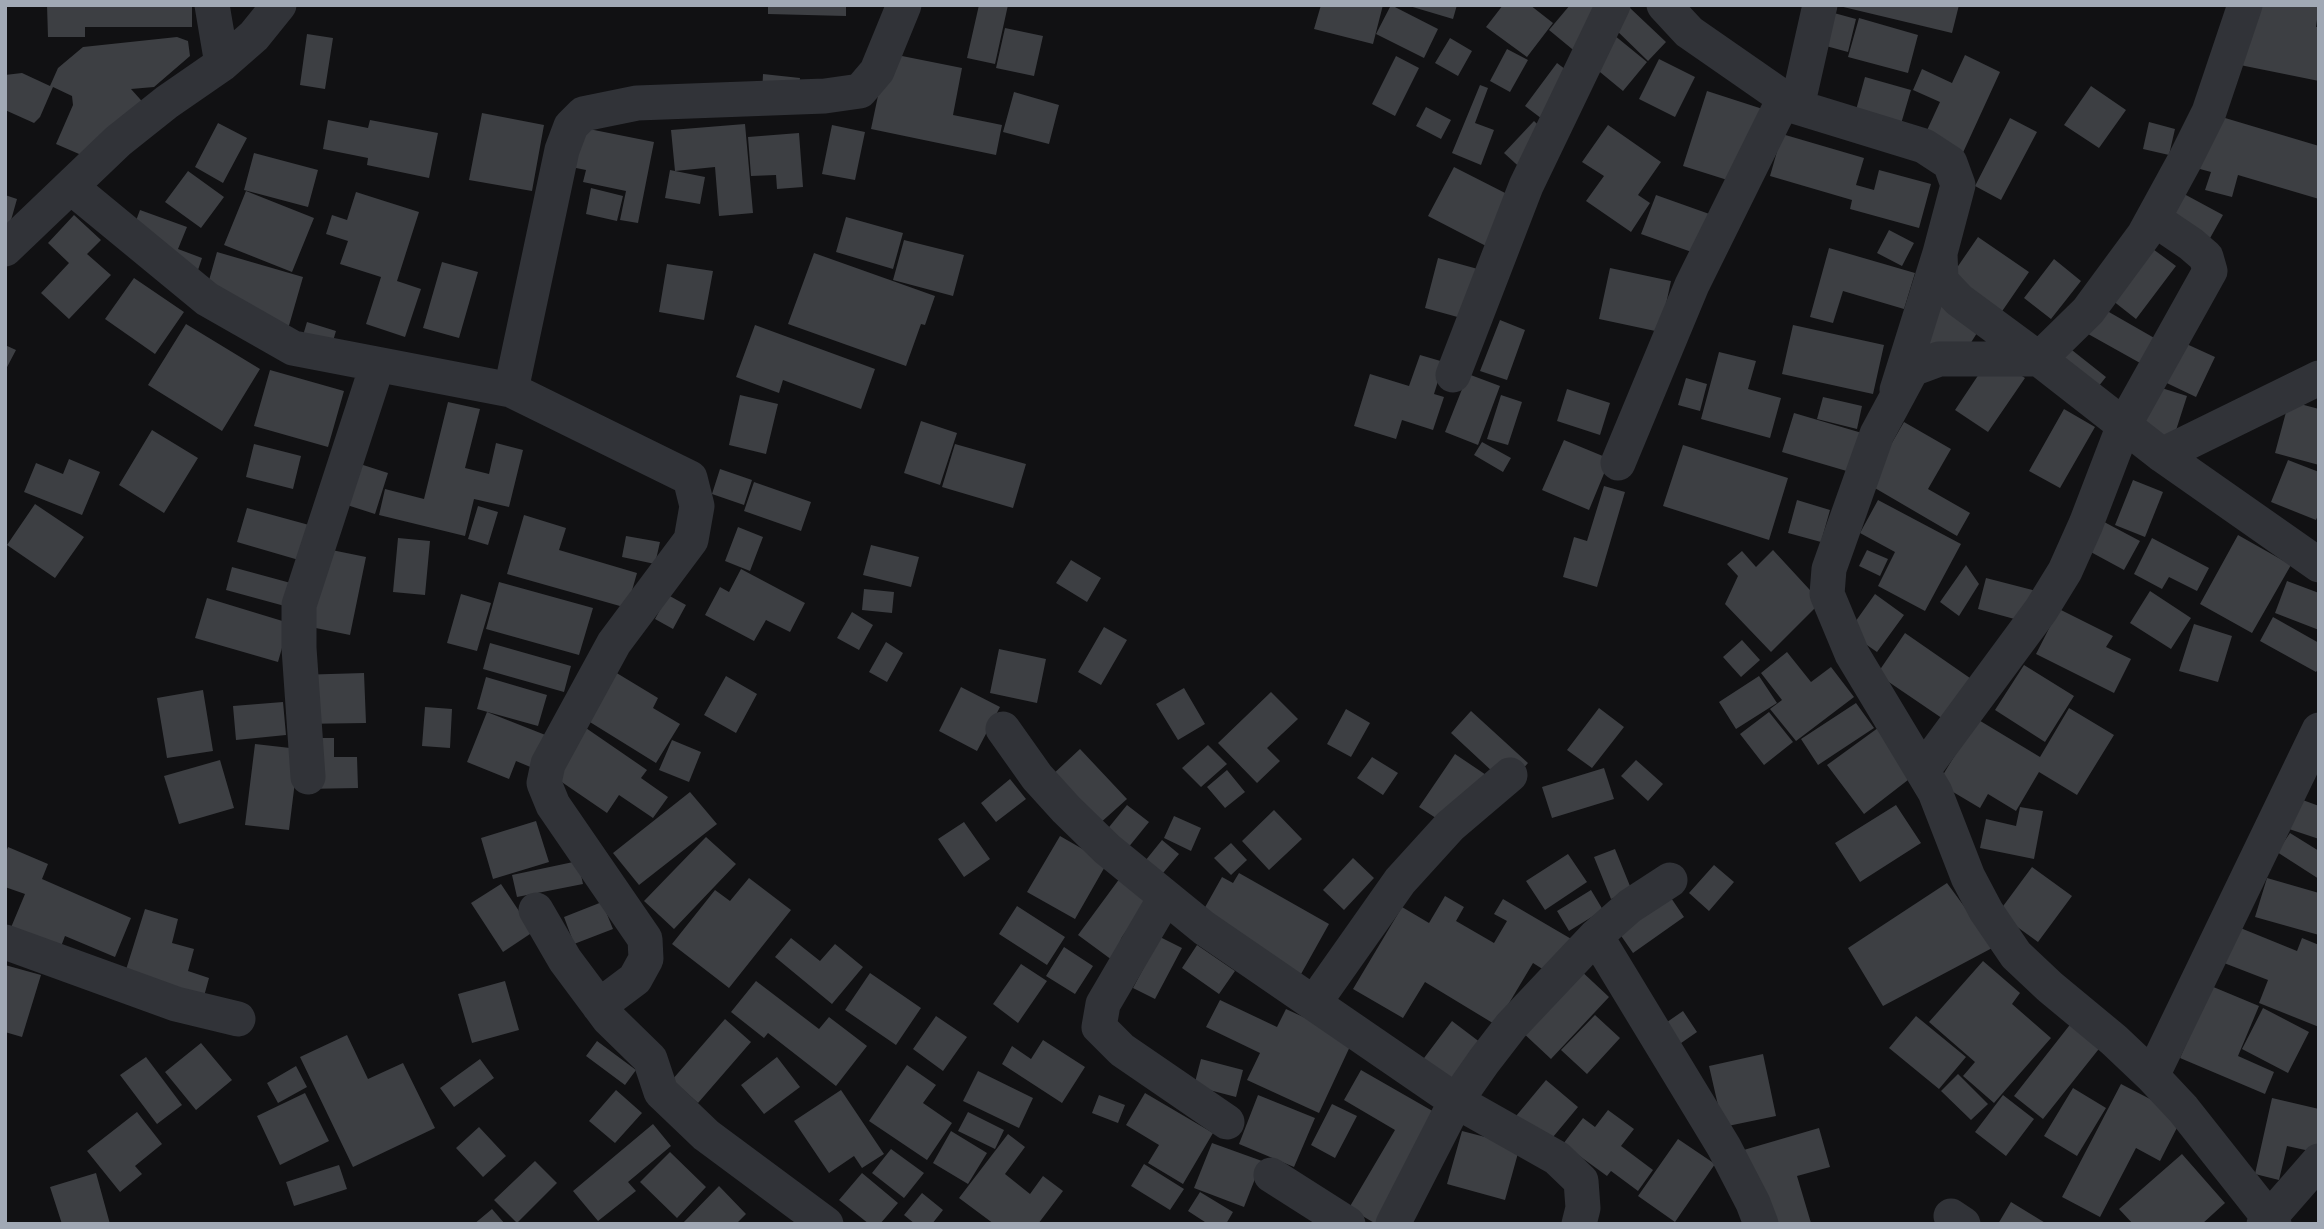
<!DOCTYPE html>
<style>
body{margin:0}
#map{position:relative;width:2324px;height:1229px;overflow:hidden;background:#111113;font-family:Barlow,sans-serif}
canvas{display:block}
.frame{position:absolute;inset:0;border:7px solid #a1a9b5;pointer-events:none}
</style>
<div id="map">
<canvas width="2324" height="1229"></canvas>
<div class="frame"></div>
</div>
<script>
const g = document.querySelector('canvas').getContext('2d');
g.lineJoin = 'round';
function fill(path, color) {
  g.fillStyle = color;
  g.fill(path, 'evenodd');
}
function shape(rows) {
  const path = new Path2D();
  for (const r of rows) {
    path.moveTo(r[0], r[1]);
    for (let i = 2; i < r.length; i += 2) path.lineTo(r[i], r[i + 1]);
  }
  return path;
}
function strokePath(path, color, width, dash) {
  g.strokeStyle = color;
  g.lineWidth = width;
  g.lineCap = dash ? 'butt' : 'round';
  g.setLineDash(dash || []);
  g.stroke(path);
}
fill(shape([
 [47,5,192,5,192,27,85,27,85,37,48,37],
 [768,5,846,5,846,16,768,14],
 [979,5,1008,5,995,64,967,58],
 [1321,5,1383,5,1373,44,1314,29],
 [1391,5,1438,29,1424,58,1376,34],
 [1406,5,1457,5,1453,19],
 [1503,5,1530,5,1553,23,1527,57,1486,27],
 [1570,5,1602,5,1592,17,1647,62,1623,91,1549,30],
 [1835,5,1959,5,1952,33],
 [2252,5,2319,5,2316,27,2319,27,2319,81,2240,65],
 [1630,8,1666,42,1648,61,1612,26],
 [1823,10,1856,19,1848,52,1815,43],
 [1859,18,1918,35,1908,73,1848,57],
 [1005,28,1043,36,1034,76,996,68],
 [307,34,333,38,325,89,300,85],
 [177,37,188,41,190,56,154,87,131,89,148,108,86,157,56,144,73,105,72,96,53,87,40,117,34,123,5,110,5,75,22,73,50,86,58,68,83,47],
 [1450,38,1472,51,1458,76,1435,63],
 [1507,49,1528,60,1510,92,1490,81],
 [887,53,962,68,953,115,1002,125,996,155,871,129],
 [1965,55,2000,72,1955,170,1917,152,1940,102,1913,90,1922,69,1952,83],
 [1396,56,1419,68,1395,116,1372,104],
 [1659,59,1695,77,1675,117,1639,99],
 [1557,63,1586,85,1554,128,1525,106],
 [763,74,800,78,798,98,762,95],
 [1865,77,1911,90,1898,134,1853,121],
 [1480,85,1488,88,1475,123,1494,130,1481,165,1452,153],
 [2091,86,2126,110,2099,148,2064,125],
 [1707,91,1772,112,1740,184,1683,166],
 [1014,92,1059,105,1049,144,1003,132],
 [1426,107,1451,120,1441,139,1416,126],
 [2205,112,2319,146,2319,199,2238,175,2232,197,2205,190,2211,172,2189,166],
 [482,113,544,125,532,191,469,180],
 [2010,118,2037,132,2001,200,1975,186],
 [328,120,368,128,370,120,438,133,429,178,367,165,368,158,323,149],
 [1534,121,1555,141,1526,173,1504,153],
 [2149,122,2175,129,2169,155,2143,149],
 [218,123,247,138,223,183,195,167],
 [564,124,654,142,638,223,620,220,626,191,583,182,586,170,556,164],
 [745,124,753,213,719,216,715,167,675,171,671,130],
 [832,125,865,132,855,180,822,174],
 [1608,125,1661,162,1638,195,1650,203,1631,232,1586,201,1604,176,1582,162],
 [799,133,803,187,777,189,776,175,751,176,748,137],
 [1782,134,1864,158,1856,185,1874,190,1879,170,1931,184,1919,228,1850,209,1852,200,1770,176],
 [254,153,318,170,308,207,244,190],
 [1454,167,1513,197,1486,246,1428,216],
 [670,170,705,177,700,204,665,198],
 [188,171,224,197,201,228,165,202],
 [591,188,623,196,617,221,586,214],
 [2173,188,2223,215,2200,256,2151,230],
 [246,191,314,218,292,272,224,245],
 [356,192,419,212,397,281,421,289,405,337,366,324,381,277,340,264,348,241,326,234,332,215,347,220],
 [5,195,17,199,6,238,5,238],
 [1656,195,1715,216,1700,255,1641,234],
 [140,210,187,227,178,249,202,258,196,276,125,250],
 [74,215,101,240,87,254,111,275,69,319,41,293,69,263,48,243],
 [846,217,903,233,893,269,836,252],
 [1889,230,1914,243,1902,266,1877,253],
 [1978,237,2029,272,1994,323,1943,288],
 [904,240,964,255,953,296,893,280],
 [2142,241,2176,266,2136,319,2103,293],
 [1829,248,1915,273,1904,309,1843,291,1833,323,1810,317],
 [217,252,303,277,288,329,202,305],
 [814,253,935,296,925,325,921,324,906,366,788,324],
 [1438,258,1485,271,1472,321,1425,308],
 [2054,259,2081,281,2051,319,2024,298],
 [442,262,478,272,459,338,423,328],
 [667,264,713,271,704,320,659,312],
 [1610,268,1671,281,1660,332,1599,319],
 [134,278,184,312,155,354,105,319],
 [1942,297,1984,322,1958,363,1916,337],
 [2095,304,2163,343,2149,368,2081,330],
 [1500,320,1525,330,1507,380,1480,371],
 [307,322,336,331,330,351,301,342],
 [186,324,260,369,222,431,148,385],
 [755,325,875,369,861,409,783,380,779,393,736,377],
 [1793,325,1884,345,1873,394,1782,374],
 [2169,336,2215,357,2196,397,2150,375],
 [2058,339,2106,377,2086,402,2039,364],
 [5,345,16,350,5,371],
 [1719,352,1756,361,1748,389,1781,398,1770,438,1701,419],
 [1420,355,1444,362,1434,394,1444,397,1433,430,1402,420,1396,439,1354,426,1370,374,1409,386],
 [1991,356,2025,378,1988,432,1955,410],
 [270,370,344,391,328,447,254,426],
 [1468,374,1500,386,1478,445,1445,432],
 [1686,378,1707,384,1700,411,1678,405],
 [2149,384,2187,396,2170,449,2133,437],
 [1567,389,1610,403,1600,435,1557,421],
 [740,395,778,404,766,454,729,445],
 [1501,395,1522,402,1508,445,1487,439],
 [1823,397,1862,406,1857,429,1817,419],
 [2289,401,2319,409,2319,465,2275,453],
 [448,402,480,409,465,468,489,474,496,443,523,450,509,507,474,499,465,536,379,515,385,489,424,499],
 [2064,409,2095,427,2060,488,2029,471],
 [1794,413,1862,433,1850,472,1782,452],
 [921,421,957,433,940,485,904,473],
 [1904,422,1951,449,1928,489,1970,513,1957,536,1868,484],
 [152,430,198,458,164,513,119,485],
 [1564,440,1610,459,1589,510,1542,490],
 [1482,442,1511,458,1503,472,1474,455],
 [254,444,301,456,293,489,246,477],
 [955,444,1026,464,1013,508,942,487],
 [1683,445,1788,478,1769,540,1663,506],
 [69,459,100,472,82,515,24,492,36,463,63,474],
 [2288,460,2319,472,2319,513,2316,520,2271,502],
 [360,464,388,473,375,514,347,505],
 [720,469,752,480,744,505,712,494],
 [2133,480,2163,492,2145,537,2115,525],
 [754,482,811,502,801,531,744,511],
 [1604,486,1625,492,1597,587,1563,577,1574,537,1587,541],
 [1797,500,1830,510,1821,542,1788,533],
 [1878,500,1961,544,1925,611,1878,586,1895,552,1860,533],
 [35,504,84,537,55,578,7,545],
 [478,506,498,512,488,545,468,539],
 [247,508,320,528,309,563,237,542],
 [524,515,566,528,559,550,637,573,627,608,507,574],
 [2091,515,2140,541,2124,570,2076,544],
 [738,527,763,537,750,571,725,561],
 [2238,535,2291,565,2252,633,2200,604],
 [626,536,660,542,655,564,622,557],
 [398,538,430,541,425,595,393,592],
 [2152,538,2209,568,2197,591,2169,577,2162,589,2134,574],
 [871,545,919,557,911,587,863,575],
 [317,547,366,557,350,635,301,625],
 [1773,550,1821,602,1771,652,1725,604,1738,576,1727,564,1742,551,1756,567],
 [1867,550,1888,559,1880,576,1859,566],
 [1071,560,1101,578,1087,602,1056,583],
 [1966,565,1979,584,1959,616,1940,602],
 [232,567,298,585,292,608,226,590],
 [741,569,805,603,790,632,766,620,754,641,705,615,720,587,729,592],
 [1986,578,2048,594,2040,626,1978,609],
 [2287,581,2319,593,2319,630,2275,613],
 [499,582,593,608,579,655,486,629],
 [864,589,894,592,892,613,862,610],
 [2150,591,2191,618,2171,649,2130,623],
 [461,594,491,603,477,651,447,643],
 [1875,594,1904,615,1877,652,1848,632],
 [668,595,686,605,673,629,655,619],
 [207,598,289,623,278,662,195,638],
 [2059,609,2113,636,2106,647,2131,659,2114,693,2036,654],
 [852,612,873,625,859,650,837,638],
 [2273,617,2319,643,2319,668,2316,672,2260,641],
 [2194,624,2232,636,2218,682,2179,671],
 [1104,627,1127,640,1101,685,1078,672],
 [1905,633,1980,685,1952,725,1877,674],
 [1742,640,1760,660,1741,677,1723,657],
 [886,642,903,653,887,682,869,672],
 [490,643,571,666,564,692,483,669],
 [999,649,1046,659,1037,703,990,693],
 [1787,652,1811,682,1831,667,1854,697,1796,741,1770,709,1782,700,1761,673],
 [2024,665,2074,696,2045,742,1995,710],
 [615,672,658,698,653,708,680,724,656,763,585,719],
 [364,673,366,723,298,724,297,675],
 [726,676,757,694,736,733,704,715],
 [1759,676,1777,703,1736,729,1719,702],
 [486,677,547,695,538,726,477,709],
 [961,687,1000,707,977,751,939,731],
 [1184,688,1205,724,1178,740,1156,704],
 [203,690,213,751,167,758,157,698],
 [1271,692,1298,719,1267,748,1280,761,1257,783,1218,743],
 [283,702,286,735,236,740,233,706],
 [1856,703,1874,728,1818,765,1801,739],
 [425,707,452,709,450,748,422,746],
 [1599,708,1624,727,1592,768,1567,750],
 [2069,708,2114,735,2077,795,2039,772,2016,811,1988,794,1980,808,1938,783,1977,719,2040,757],
 [1346,709,1370,723,1351,757,1327,744],
 [1471,711,1528,763,1508,786,1451,733],
 [487,712,553,738,540,771,516,761,509,779,467,762],
 [1769,712,1793,742,1764,765,1740,734],
 [1882,725,1917,773,1864,814,1827,765],
 [583,726,647,770,641,778,668,797,653,818,619,795,607,813,550,774],
 [303,738,334,738,334,757,357,757,358,788,304,789],
 [672,740,701,752,689,782,659,770],
 [255,744,299,749,289,830,245,825],
 [1208,745,1227,764,1201,787,1182,768],
 [1080,749,1127,799,1098,825,1051,776],
 [1455,754,1495,781,1448,826,1419,807],
 [1372,757,1398,773,1383,795,1357,778],
 [220,760,234,808,179,824,164,776],
 [1636,760,1663,784,1648,801,1621,776],
 [1604,768,1614,799,1552,818,1542,787],
 [1227,770,1245,792,1225,808,1207,787],
 [1010,779,1026,799,996,822,981,803],
 [690,792,717,824,639,885,613,853],
 [2300,799,2319,806,2319,839,2289,829],
 [1127,805,1149,822,1123,854,1101,837],
 [1896,805,1921,843,1860,882,1835,843],
 [2020,807,2043,811,2034,859,1980,848,1986,819,2016,826],
 [1274,810,1302,839,1269,870,1242,841],
 [1174,816,1201,828,1191,851,1164,838],
 [536,821,549,862,493,879,481,838],
 [964,822,990,859,964,877,938,839],
 [2290,833,2319,851,2319,879,2277,852],
 [1060,836,1107,863,1075,919,1027,892],
 [706,837,736,864,674,929,644,901],
 [1162,840,1179,854,1158,879,1141,866],
 [1231,843,1247,860,1231,875,1214,858],
 [8,847,48,864,42,879,131,918,115,957,65,936,57,957,7,937,25,894,5,887,5,855],
 [1615,849,1632,891,1611,899,1594,857],
 [1568,854,1587,882,1545,910,1526,881],
 [1353,858,1374,878,1344,910,1323,890],
 [578,861,583,884,517,897,512,875],
 [1714,865,1734,882,1709,911,1689,893],
 [2032,867,2072,896,2038,942,1998,913],
 [1239,873,1329,924,1296,983,1199,918,1222,877,1233,883],
 [749,878,791,910,729,988,672,944,715,890,730,901],
 [1120,878,1149,899,1122,937,1112,960,1078,935],
 [2267,878,2319,893,2319,935,2255,917],
 [1947,883,1994,947,1883,1006,1848,948],
 [501,884,533,932,503,952,471,903],
 [1591,890,1603,910,1569,931,1557,911],
 [1667,892,1684,917,1633,953,1615,927],
 [1445,896,1464,907,1456,921,1494,943,1507,921,1494,914,1503,899,1573,940,1552,975,1533,963,1496,1025,1425,982,1403,1018,1353,989,1402,907,1429,923],
 [602,902,613,929,574,944,564,917],
 [1017,906,1065,937,1047,965,999,934],
 [145,909,178,919,172,943,194,949,188,971,209,978,203,1000,124,976],
 [2238,927,2297,951,2302,938,2319,945,2319,1027,2259,1003,2268,980,2224,963],
 [1160,937,1182,948,1155,999,1133,988],
 [791,938,820,961,835,944,863,967,832,1004,775,957],
 [1197,945,1235,971,1219,994,1182,968],
 [1064,947,1093,966,1075,994,1046,976],
 [1983,961,2020,993,2012,1004,2051,1038,1994,1103,1963,1076,1975,1062,1929,1022],
 [1021,964,1047,981,1018,1023,993,1004],
 [5,965,41,975,22,1037,5,1032],
 [1578,968,1609,997,1551,1059,1520,1030],
 [870,973,921,1008,896,1045,845,1010],
 [505,981,519,1030,472,1043,458,994],
 [756,981,819,1029,829,1017,867,1046,836,1086,768,1033,764,1038,731,1012],
 [2211,986,2259,1006,2238,1056,2274,1072,2265,1094,2180,1058],
 [1220,1000,1277,1027,1286,1009,1353,1040,1319,1113,1247,1080,1260,1053,1206,1027],
 [2263,1008,2309,1032,2288,1073,2242,1049],
 [1683,1011,1697,1032,1671,1050,1657,1029],
 [1595,1015,1620,1038,1587,1074,1561,1050],
 [936,1016,967,1037,943,1071,913,1049],
 [1916,1016,1966,1057,1939,1089,1889,1048],
 [2076,1017,2106,1040,2043,1119,2014,1096],
 [725,1019,751,1042,698,1103,672,1080],
 [1452,1021,1485,1046,1449,1095,1415,1070],
 [347,1035,368,1079,403,1063,435,1128,353,1167,300,1057],
 [1043,1040,1085,1067,1062,1103,1002,1064,1012,1046,1031,1059],
 [597,1041,636,1070,625,1085,586,1056],
 [201,1043,232,1080,196,1110,165,1072],
 [1763,1054,1776,1116,1723,1127,1709,1066],
 [146,1057,182,1105,157,1124,120,1075],
 [777,1057,800,1087,764,1114,741,1085],
 [480,1059,494,1078,454,1107,440,1088],
 [1201,1059,1243,1070,1236,1097,1194,1086],
 [907,1065,936,1085,923,1103,952,1123,927,1160,869,1121],
 [296,1066,307,1087,278,1103,267,1083],
 [1361,1070,1443,1117,1376,1224,1349,1208,1395,1130,1344,1100],
 [978,1071,1033,1098,1019,1128,963,1101],
 [1958,1074,1988,1104,1971,1120,1941,1091],
 [1546,1080,1578,1107,1548,1143,1516,1116],
 [2121,1084,2183,1116,2160,1161,2136,1148,2100,1217,2062,1197],
 [2073,1088,2106,1108,2077,1156,2044,1136],
 [616,1090,642,1113,615,1143,589,1121],
 [841,1090,884,1154,862,1168,854,1156,829,1173,794,1121],
 [305,1093,329,1141,280,1165,257,1116],
 [1145,1093,1213,1133,1183,1184,1148,1163,1159,1145,1126,1125],
 [1099,1095,1125,1105,1118,1123,1092,1113],
 [1258,1095,1315,1118,1294,1167,1239,1144],
 [2003,1095,2034,1119,2006,1156,1975,1132],
 [2272,1098,2319,1109,2319,1153,2287,1146,2279,1180,2255,1174],
 [1332,1104,1357,1116,1335,1158,1311,1145],
 [1608,1110,1634,1129,1621,1146,1653,1170,1638,1191,1611,1171,1607,1176,1563,1144,1583,1118,1595,1127],
 [137,1112,162,1144,135,1166,142,1174,120,1192,87,1151],
 [968,1112,1004,1130,995,1149,958,1131],
 [653,1124,671,1146,628,1182,636,1191,598,1221,573,1191],
 [479,1127,506,1156,483,1177,456,1148],
 [1819,1128,1830,1167,1797,1176,1811,1223,1750,1224,1730,1154],
 [951,1131,987,1153,968,1184,933,1163],
 [1462,1131,1520,1146,1505,1200,1447,1184],
 [1008,1134,1025,1147,1005,1174,1030,1194,1043,1176,1063,1191,1038,1224,994,1224,959,1198],
 [1678,1139,1715,1164,1675,1222,1638,1196],
 [1212,1143,1262,1161,1244,1207,1194,1188],
 [891,1149,924,1173,904,1198,872,1173],
 [670,1152,706,1187,677,1218,640,1182],
 [2182,1154,2225,1203,2202,1224,2133,1224,2119,1209],
 [535,1161,557,1183,517,1223,494,1200],
 [1144,1164,1184,1189,1170,1210,1131,1186],
 [339,1165,347,1189,294,1206,286,1182],
 [96,1173,110,1224,62,1224,50,1187],
 [862,1173,898,1203,880,1224,869,1224,839,1200],
 [719,1186,746,1214,736,1224,682,1224],
 [1200,1192,1233,1212,1226,1224,1208,1224,1188,1211],
 [922,1193,943,1210,932,1224,915,1224,904,1215],
 [2011,1202,2047,1224,1998,1224],
 [492,1209,505,1224,474,1224]
]), '#3d3f43');
strokePath(shape([
 [212,5,222,64],
 [1664,5,1689,32,1797,107,1924,146,1950,163,1958,185,1940,253,1941,281,1959,300,2039,359,2162,455,2319,565],
 [2245,5,2209,112,2185,160,2144,235,2088,311,2039,359,1939,359,1912,369,1877,434,1829,569,1827,594,1852,654,1935,792,1968,877,1986,911,2016,955,2050,987,2114,1040,2152,1076,2183,1109,2274,1224],
 [1797,107,1820,5],
 [71,187,207,299,293,348,511,390,690,478,697,506,691,540,614,643,548,764,544,783,553,805,645,939,646,959,635,979,599,1006],
 [5,249,118,141,167,102,222,64,254,36,279,5],
 [1453,375,1526,186,1613,5],
 [511,390,562,150,571,126,583,114,637,103,825,96,860,91,877,71,904,5],
 [1897,390,1940,253],
 [2162,455,2319,378],
 [1618,463,1692,285,1784,99],
 [1003,729,1037,777,1066,809,1107,849,1204,928,1456,1101,1557,1158,1581,1181,1583,1208,1579,1224],
 [1923,770,2041,610,2065,571,2086,524,2124,425,2210,271,2206,257,2191,244,2154,219],
 [308,777,299,648,299,605,377,366],
 [1165,898,1103,1004,1099,1027,1122,1050,1227,1122],
 [536,910,565,960,609,1019,650,1059,661,1092,706,1135,826,1224],
 [1596,936,1724,1147,1753,1203,1761,1224],
 [5,942,176,1004,238,1019],
 [1314,1003,1400,881,1450,826,1510,775],
 [2152,1076,2319,730],
 [1271,1175,1348,1224],
 [1951,1216,1963,1224],
 [1393,1224,1456,1101,1484,1061,1511,1026,1596,936,1630,906,1670,880],
 [2264,1224,2319,1161]
]), '#313338', 35);
</script>
